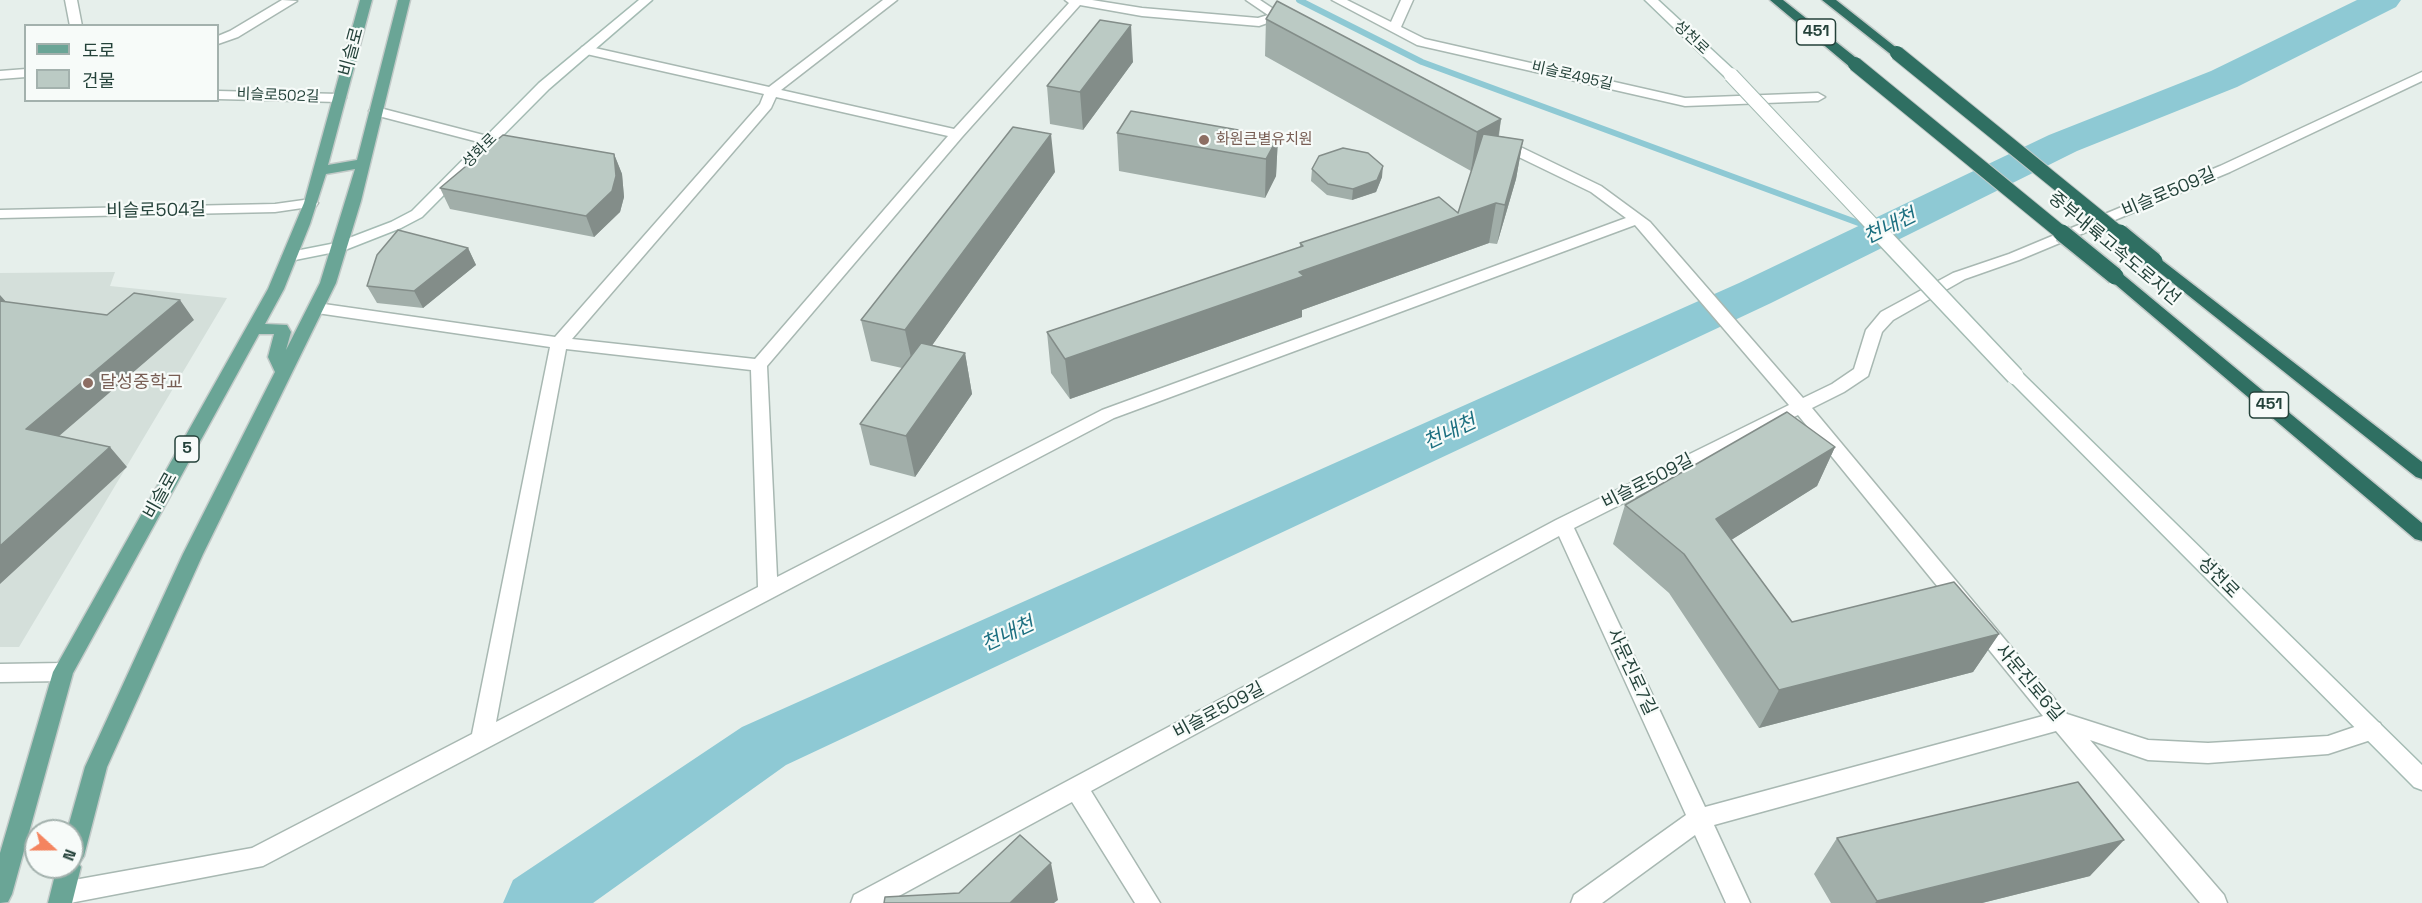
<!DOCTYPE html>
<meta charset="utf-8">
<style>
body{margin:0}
#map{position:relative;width:2422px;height:903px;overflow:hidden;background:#e6efeb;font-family:"Space Grotesk","Noto Sans KR",sans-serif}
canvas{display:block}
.legend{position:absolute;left:24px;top:24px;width:195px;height:78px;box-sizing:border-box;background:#f7fbf9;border:2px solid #a3b1ad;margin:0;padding:8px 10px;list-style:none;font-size:18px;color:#24423a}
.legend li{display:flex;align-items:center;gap:12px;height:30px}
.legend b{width:30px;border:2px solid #a3b1ad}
.north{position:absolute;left:24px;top:819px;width:60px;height:60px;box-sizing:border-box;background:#f7fbf9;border:2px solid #a3b1ad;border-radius:50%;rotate:111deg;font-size:16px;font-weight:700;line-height:24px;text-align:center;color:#24423a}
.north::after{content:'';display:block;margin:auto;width:21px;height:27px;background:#f4845f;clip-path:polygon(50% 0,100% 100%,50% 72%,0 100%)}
</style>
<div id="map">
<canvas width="2422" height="903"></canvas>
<ul class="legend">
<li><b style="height:8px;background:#6aa596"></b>도로</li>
<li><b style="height:16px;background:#bbcac4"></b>건물</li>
</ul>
<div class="north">N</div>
</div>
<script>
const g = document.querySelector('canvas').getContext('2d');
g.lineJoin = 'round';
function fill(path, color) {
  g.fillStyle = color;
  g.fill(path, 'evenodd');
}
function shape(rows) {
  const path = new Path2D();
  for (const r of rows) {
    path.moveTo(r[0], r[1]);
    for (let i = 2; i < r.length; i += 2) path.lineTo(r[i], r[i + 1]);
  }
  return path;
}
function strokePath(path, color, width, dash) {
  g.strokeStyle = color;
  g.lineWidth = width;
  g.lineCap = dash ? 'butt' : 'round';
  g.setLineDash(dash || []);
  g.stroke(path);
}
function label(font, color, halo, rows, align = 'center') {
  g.font = font + ' "Space Grotesk","Noto Sans KR",sans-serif';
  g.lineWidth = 4.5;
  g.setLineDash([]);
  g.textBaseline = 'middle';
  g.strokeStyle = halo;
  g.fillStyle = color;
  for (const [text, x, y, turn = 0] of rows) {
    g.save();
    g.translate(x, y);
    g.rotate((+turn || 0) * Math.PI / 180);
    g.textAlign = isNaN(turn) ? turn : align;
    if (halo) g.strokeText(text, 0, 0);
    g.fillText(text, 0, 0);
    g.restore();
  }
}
fill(shape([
 [115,272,110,286,227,298,19,647,0,647,0,273]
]), '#d4dfda');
strokePath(shape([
 [1299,0,1422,62,1872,228]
]), '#8ec9d4', 6);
fill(shape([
 [2357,0,2401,0,2396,7,2237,87,2077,151,1771,303,786,765,593,903,503,903,513,880,742,727,1739,283,2049,135,2211,71,2357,0]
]), '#8ec9d4');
const minor = shape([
 [65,0,77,0,82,26,70,26,65,0],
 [282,0,297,1,238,37,218,44,218,36,230,31,282,0],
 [883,0,897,0,781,90,954,129,1069,3,1065,0,1092,0,1142,8,1258,18,1268,15,1246,0,1260,0,1296,24,1290,28,1276,20,1259,26,1142,16,1080,5,962,137,767,366,777,577,1102,410,1626,218,1591,192,1494,145,1492,142,1494,139,1504,139,1601,186,1650,222,1803,398,1832,384,1854,369,1866,330,1881,312,1953,273,2009,254,2220,166,2422,72,2422,81,2230,172,2019,260,1965,279,1893,320,1882,332,1868,376,1844,392,1812,408,2067,714,2148,740,2208,743,2328,736,2372,721,2380,723,2383,730,2380,737,2328,754,2208,763,2148,760,2090,740,2224,895,2227,903,2200,903,2056,731,1714,825,1750,903,1726,903,1695,835,1602,903,1571,903,1574,895,1686,815,1559,536,1091,791,1160,903,1135,903,1072,802,886,903,851,903,854,895,1556,520,1789,405,1635,225,1114,418,263,866,70,903,55,901,51,893,55,885,63,882,252,848,472,734,550,347,317,313,311,312,309,308,311,304,317,303,555,337,760,104,764,94,582,53,580,50,582,47,586,46,769,87,883,0],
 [776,97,948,136,755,359,572,339,771,108,776,97],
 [566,349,751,370,758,587,496,722,566,349],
 [1798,415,2043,716,1705,807,1574,528,1798,415],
 [1332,0,1347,0,1391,22,1401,0,1413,0,1401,27,1425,39,1685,98,1818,93,1825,97,1818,101,1685,106,1417,45,1332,0],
 [26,69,26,77,0,79,0,71,26,69],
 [218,91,339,94,346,98,339,102,218,99,218,91],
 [376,107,495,138,497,141,490,145,371,114,369,111,371,108,376,107],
 [311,199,318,203,316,206,275,212,0,218,0,210,275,204,311,199],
 [63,663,70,666,73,672,70,678,63,681,0,682,0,664,63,663]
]);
const secondary = shape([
 [639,0,652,0,549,89,422,217,401,228,345,250,290,261,285,259,282,256,285,253,336,243,391,222,412,211,539,83,639,0],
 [1645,0,1658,0,1736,72,1737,75,1736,78,1726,78,1645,0],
 [2015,370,2021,372,2422,765,2422,790,2414,787,2009,380,2007,376,2009,372,2015,370]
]);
const primary = shape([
 [360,0,372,0,328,165,357,160,398,0,410,0,361,201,336,283,203,554,107,767,84,856,79,864,81,867,72,903,48,903,57,867,72,867,72,831,67,831,85,767,183,554,275,372,268,357,274,334,259,334,73,673,12,894,8,902,0,903,0,853,53,672,268,289,304,203,360,0],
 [355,169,320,283,286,350,291,332,287,325,265,324,284,289,310,224,326,174,355,169]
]);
const motorway = shape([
 [1770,0,1783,0,1860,61,1861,64,1860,67,1850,67,1770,0],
 [1822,0,1836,0,1903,53,1901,56,1893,56,1822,0],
 [2154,256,2159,258,2422,462,2422,479,2416,477,2149,264,2146,261,2154,256],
 [2115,271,2121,273,2422,523,2422,541,2415,539,2109,279,2107,276,2109,273,2115,271]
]);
strokePath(minor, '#a8b8b2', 3);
strokePath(secondary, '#a4bbb3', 3);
strokePath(primary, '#c2cac8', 3);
strokePath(motorway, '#c2cac8', 3);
fill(minor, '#fff');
fill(secondary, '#fff');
fill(primary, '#6aa596');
fill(motorway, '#2f6f62');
const secondaryBridgeFar1 = shape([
 [1731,75,1882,235]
]);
const secondaryBridge = shape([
 [1880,233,2015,376]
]);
const motorwayBridgeFar1 = shape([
 [1897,53,2121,235],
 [1855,64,2064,235]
]);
const motorwayBridge = shape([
 [2062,233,2115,276],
 [2120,233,2154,261]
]);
strokePath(secondaryBridgeFar1, '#a4bbb3', 16, []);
strokePath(secondaryBridge, '#a4bbb3', 20, []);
strokePath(motorwayBridgeFar1, '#c2cac8', 16, []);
strokePath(motorwayBridge, '#c2cac8', 20, []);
strokePath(secondaryBridgeFar1, '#fff', 14);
strokePath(secondaryBridge, '#fff', 17);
strokePath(motorwayBridgeFar1, '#2f6f62', 14);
strokePath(motorwayBridge, '#2f6f62', 17);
fill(shape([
 [1266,19,1501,119,1499,136,1523,140,1516,179,1497,244,1489,243,1302,310,1302,317,1070,399,1051,373,1047,332,1300,247,1300,243,1458,213,1472,171,1471,171,1265,56],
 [1133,62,1083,130,1050,124,1047,86],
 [1117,133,1278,137,1276,176,1265,198,1119,171],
 [614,154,622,174,624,197,620,212,594,237,450,209,440,188],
 [1312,169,1382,177,1376,192,1352,200,1327,195,1311,181],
 [1055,172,932,345,965,353,972,394,915,477,870,465,860,424,902,368,871,361,861,320],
 [468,248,476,265,423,308,377,303,367,286],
 [1835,447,1817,486,1731,540,1792,622,1999,634,1973,672,1759,728,1669,593,1613,544,1625,505],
 [1837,838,2090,876,1982,903,1831,903,1814,874]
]), '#a1aea9');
fill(shape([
 [1131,25,1133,62,1083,130,1080,92],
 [1501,119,1495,158,1471,171,1477,132],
 [1051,134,1055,172,914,371,905,330],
 [1278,137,1276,176,1265,198,1266,159],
 [1523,140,1516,179,1497,244,1505,205],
 [614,154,622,174,624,197,620,212,594,237,586,216],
 [1383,166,1382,177,1376,192,1352,200,1353,189],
 [1496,203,1489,243,1302,310,1302,317,1070,399,1065,359,1299,272],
 [468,248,476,265,423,308,414,291],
 [0,295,8,304,0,309],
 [180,300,194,320,44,449,26,429],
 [965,353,972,394,915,477,906,436],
 [110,447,127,467,0,584,0,546],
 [1835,447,1817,486,1701,559,1716,519],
 [1999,634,1973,672,1759,728,1779,690],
 [2124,840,2090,876,1982,903,1875,903,1877,901],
 [1051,863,1058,900,1054,903,1010,903]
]), '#838d89');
const building = shape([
 [1277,1,1501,119,1477,132,1266,19,1277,1],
 [1100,20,1131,25,1080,92,1047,86,1100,20],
 [1131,111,1278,137,1266,159,1117,133,1131,111],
 [1013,127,1051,134,905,330,861,320,1013,127],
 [1483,134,1523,140,1505,205,1496,203,1299,272,1304,276,1065,359,1047,332,1303,246,1300,243,1439,197,1458,213,1483,134],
 [503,135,614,154,616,176,612,191,586,216,440,188,503,135],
 [1343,148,1368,153,1383,166,1377,180,1353,189,1328,184,1312,169,1319,156,1343,148],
 [398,230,468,248,414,291,367,286,377,255,398,230],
 [134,293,180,300,26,429,110,447,0,546,0,301,107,315,134,293],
 [921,343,965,353,906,436,860,424,921,343],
 [1787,412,1835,447,1716,519,1792,622,1954,582,1999,634,1779,690,1684,554,1625,505,1787,412],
 [2078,782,2124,840,1877,901,1837,838,2078,782],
 [1020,835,1051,863,1010,903,884,903,885,897,959,893,1020,835]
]);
fill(building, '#bbcac4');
strokePath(building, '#838d89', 1.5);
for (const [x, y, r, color] of [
 [1204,140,6,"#8d6e63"],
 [88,383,6,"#8d6e63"]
]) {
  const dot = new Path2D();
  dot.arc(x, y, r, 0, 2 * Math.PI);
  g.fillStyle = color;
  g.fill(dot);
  strokePath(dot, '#f7fbf9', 2);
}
label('15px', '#24423a', '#f7fbf9', [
 ["성천로",1691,38,43],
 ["비슬로495길",1572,76,13],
 ["비슬로502길",278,96,2],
 ["성화로",480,151,-45]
]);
label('15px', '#785e54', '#f7fbf9', [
 ["화원큰별유치원",1216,140]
], 'left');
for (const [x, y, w] of [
 [1816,32,39],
 [2269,405,39],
 [187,449,24]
]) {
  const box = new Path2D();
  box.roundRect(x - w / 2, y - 13, w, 26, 4.5);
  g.fillStyle = '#f7fbf9';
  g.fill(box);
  strokePath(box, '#24423a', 1.5);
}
label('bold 16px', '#24423a', null, [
 ["451",1816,32],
 ["451",2269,405],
 ["5",187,449]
]);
label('18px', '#24423a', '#f7fbf9', [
 ["비슬로",352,52,-75],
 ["비슬로509길",2169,193,-23],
 ["비슬로504길",156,211,-1],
 ["중부내륙고속도로지선",2114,249,40],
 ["비슬로509길",1648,482,-27],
 ["비슬로",161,496,-61],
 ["성천로",2218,578,45],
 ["사문진로7길",1631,672,65],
 ["사문진로6길",2029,683,50],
 ["비슬로509길",1219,711,-28]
]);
label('18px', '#785e54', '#f7fbf9', [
 ["달성중학교",100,383]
], 'left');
label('italic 20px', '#1c6f80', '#f7fbf9', [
 ["천내천",1890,227,-26],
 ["천내천",1450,433,-25],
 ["천내천",1008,635,-25]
]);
</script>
